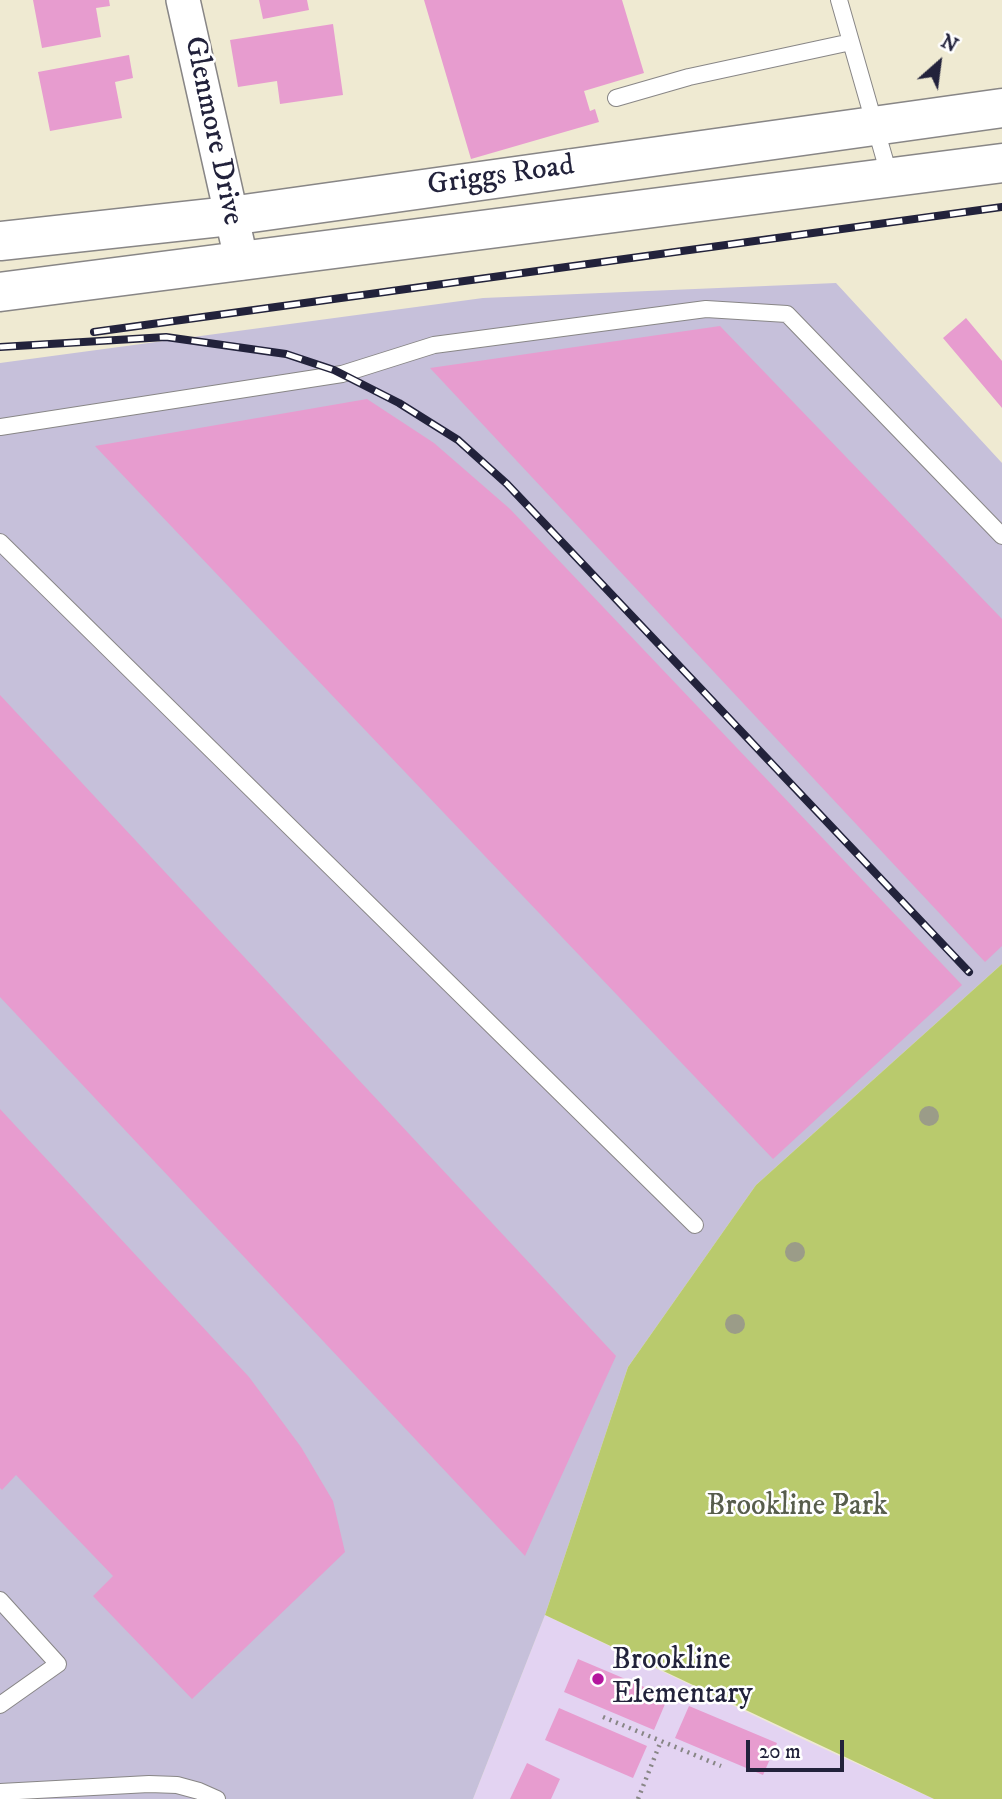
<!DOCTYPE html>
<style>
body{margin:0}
#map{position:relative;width:1002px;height:1799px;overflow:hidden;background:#efead2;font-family:"IM FELL DW Pica",serif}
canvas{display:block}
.north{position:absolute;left:904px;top:28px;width:70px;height:70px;-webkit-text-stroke:5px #fff;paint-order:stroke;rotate:28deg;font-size:19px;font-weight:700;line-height:28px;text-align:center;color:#22223b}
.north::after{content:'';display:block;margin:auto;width:24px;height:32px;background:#22223b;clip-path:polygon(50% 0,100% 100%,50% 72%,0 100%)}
.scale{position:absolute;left:746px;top:1740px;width:98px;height:32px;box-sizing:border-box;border:4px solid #22223b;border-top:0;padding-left:9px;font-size:21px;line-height:24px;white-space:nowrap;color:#22223b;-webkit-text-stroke:5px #fff;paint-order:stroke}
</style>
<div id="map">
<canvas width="1002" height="1799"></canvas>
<div class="north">N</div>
<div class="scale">20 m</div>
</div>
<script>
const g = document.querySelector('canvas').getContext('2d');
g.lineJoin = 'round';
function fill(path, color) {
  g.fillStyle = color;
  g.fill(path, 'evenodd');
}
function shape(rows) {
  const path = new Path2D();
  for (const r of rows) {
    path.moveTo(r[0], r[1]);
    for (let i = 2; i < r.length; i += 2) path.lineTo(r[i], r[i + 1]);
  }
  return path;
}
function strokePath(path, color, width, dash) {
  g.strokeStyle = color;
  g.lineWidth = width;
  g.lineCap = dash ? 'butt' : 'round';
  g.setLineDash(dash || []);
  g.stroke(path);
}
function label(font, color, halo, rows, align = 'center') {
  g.font = font + ' "IM FELL DW Pica",serif';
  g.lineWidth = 5;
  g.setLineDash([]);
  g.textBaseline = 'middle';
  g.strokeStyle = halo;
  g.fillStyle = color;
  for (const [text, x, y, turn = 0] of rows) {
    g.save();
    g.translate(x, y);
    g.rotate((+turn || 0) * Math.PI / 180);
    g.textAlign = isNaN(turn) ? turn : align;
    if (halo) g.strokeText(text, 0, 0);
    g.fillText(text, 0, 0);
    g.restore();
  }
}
fill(shape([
 [545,1615,809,1742,934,1799,473,1799]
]), '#e3d3f2');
fill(shape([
 [836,283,1002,463,1002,964,756,1185,628,1367,545,1615,473,1799,0,1799,0,363,483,298]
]), '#c6c0da');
fill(shape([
 [1002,964,1002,1799,934,1799,545,1615,628,1367,756,1185]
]), '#b9ca6d');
fill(shape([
 [33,0,109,0,110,6,96,8,101,37,42,48],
 [259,0,307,0,309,10,263,19],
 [424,0,622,0,644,73,584,91,590,111,595,109,599,122,471,159],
 [333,24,343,95,280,104,277,81,238,87,230,40],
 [129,55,133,78,115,82,122,118,50,131,38,72],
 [966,318,1002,361,1002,408,943,338],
 [720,326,1002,619,1002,946,985,962,430,368],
 [367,399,434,443,510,509,962,985,773,1159,95,446],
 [0,695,616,1356,525,1556,0,997],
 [0,1109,249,1377,301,1447,333,1501,345,1552,192,1699,93,1596,113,1576,16,1475,2,1490,0,1488],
 [578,1659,668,1697,654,1730,564,1692],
 [689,1706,777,1743,763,1775,675,1738],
 [559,1708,647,1746,633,1778,545,1740],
 [527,1763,560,1779,551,1799,510,1799]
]), '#e79ccf');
const service = shape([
 [839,0,890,178],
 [616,98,689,77,851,42],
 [0,427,342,374,434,345,706,309,787,314,1002,536],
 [0,542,695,1225],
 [0,1600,58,1664,0,1705],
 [0,1792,149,1784,177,1785,199,1791,217,1799]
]);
const minor = shape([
 [183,0,242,263]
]);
const secondary = shape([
 [0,241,230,216,1002,108],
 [0,292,1002,163]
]);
strokePath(service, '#888686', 18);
strokePath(minor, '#888686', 36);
strokePath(secondary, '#888686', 41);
strokePath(shape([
 [603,1717,661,1741],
 [638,1799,661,1741,721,1766]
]), '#888686', 4.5, [2, 5]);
strokePath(service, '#fff', 16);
strokePath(minor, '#fff', 33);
strokePath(secondary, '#fff', 38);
const rail = shape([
 [94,332,1002,207],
 [0,347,166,337,286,354,334,370,399,403,458,440,507,484,969,972]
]);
strokePath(rail, '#22223b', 8);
strokePath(rail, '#fff', 5, [16]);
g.fillStyle = '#9b9c88';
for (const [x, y] of [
 [929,1116],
 [795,1252],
 [735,1324]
]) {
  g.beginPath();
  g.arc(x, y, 10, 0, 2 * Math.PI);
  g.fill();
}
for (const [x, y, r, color] of [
 [598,1679,7,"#b5179e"]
]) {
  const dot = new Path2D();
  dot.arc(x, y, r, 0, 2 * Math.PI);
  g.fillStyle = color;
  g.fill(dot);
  strokePath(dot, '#fff', 2.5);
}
label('30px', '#22223b', '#fff', [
 ["Glenmore Drive",212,131,78],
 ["Griggs Road",501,177,-8]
]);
label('30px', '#575d4c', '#fff', [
 ["Brookline Park",797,1508]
]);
label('30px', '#22223b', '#fff', [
 ["Brookline",612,1662],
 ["Elementary",612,1696]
], 'left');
</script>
